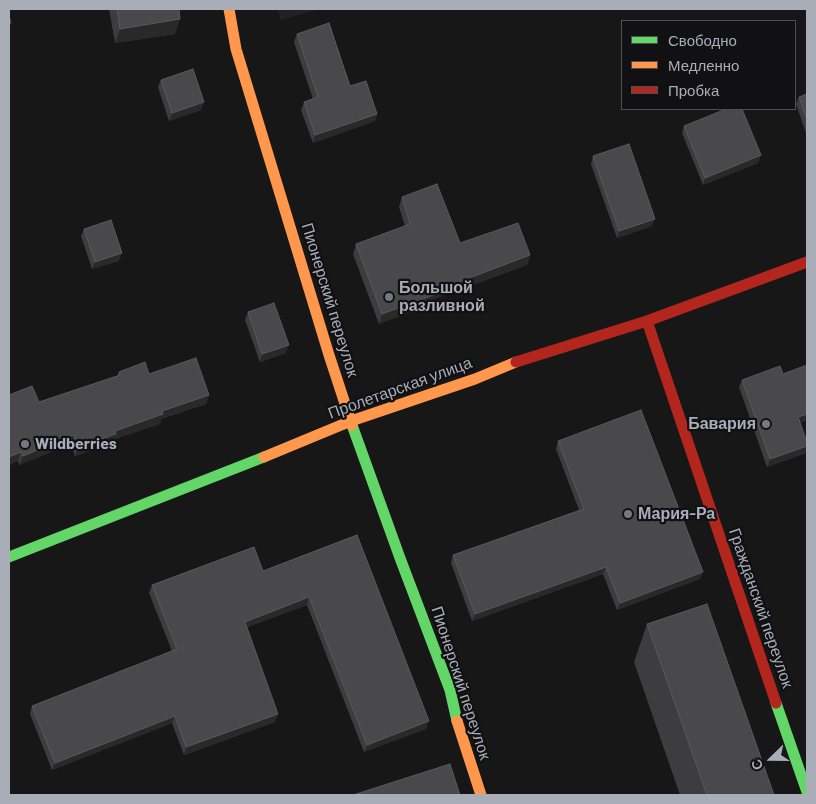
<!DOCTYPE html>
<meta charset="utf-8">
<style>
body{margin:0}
#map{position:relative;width:816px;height:804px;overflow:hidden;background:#171717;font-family:Barlow,sans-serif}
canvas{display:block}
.frame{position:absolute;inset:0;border:10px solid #a8adb8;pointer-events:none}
.legend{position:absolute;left:621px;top:20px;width:175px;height:90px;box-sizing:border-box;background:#111113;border:1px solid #4d4f55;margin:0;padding:6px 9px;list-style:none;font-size:15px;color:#a8adb8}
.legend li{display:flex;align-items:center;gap:10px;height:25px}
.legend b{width:25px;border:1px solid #4d4f55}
.north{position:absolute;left:746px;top:734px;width:50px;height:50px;-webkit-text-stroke:4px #111113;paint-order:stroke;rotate:248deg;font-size:14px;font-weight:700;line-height:20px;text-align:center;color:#a8adb8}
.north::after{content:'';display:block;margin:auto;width:18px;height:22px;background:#a8adb8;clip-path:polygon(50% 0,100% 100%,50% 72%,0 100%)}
</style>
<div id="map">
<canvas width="816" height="804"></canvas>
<div class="frame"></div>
<ul class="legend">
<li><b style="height:6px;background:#63d668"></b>Свободно</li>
<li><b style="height:6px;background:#ff974d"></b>Медленно</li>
<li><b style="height:6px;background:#b3261e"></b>Пробка</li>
</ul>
<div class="north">С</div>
</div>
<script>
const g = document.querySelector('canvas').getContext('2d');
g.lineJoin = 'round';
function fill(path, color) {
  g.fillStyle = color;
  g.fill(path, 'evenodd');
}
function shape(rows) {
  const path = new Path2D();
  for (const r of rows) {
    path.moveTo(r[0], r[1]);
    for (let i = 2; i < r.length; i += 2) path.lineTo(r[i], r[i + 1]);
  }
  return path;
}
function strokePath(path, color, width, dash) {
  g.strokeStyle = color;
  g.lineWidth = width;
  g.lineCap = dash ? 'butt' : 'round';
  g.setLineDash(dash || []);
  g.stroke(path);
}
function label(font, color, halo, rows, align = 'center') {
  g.font = font + ' Barlow,sans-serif';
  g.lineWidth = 4.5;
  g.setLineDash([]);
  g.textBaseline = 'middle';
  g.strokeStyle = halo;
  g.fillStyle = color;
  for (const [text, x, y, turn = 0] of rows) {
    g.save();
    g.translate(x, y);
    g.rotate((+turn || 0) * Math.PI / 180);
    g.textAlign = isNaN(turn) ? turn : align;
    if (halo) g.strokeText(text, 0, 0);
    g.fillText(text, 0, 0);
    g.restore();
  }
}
fill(shape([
 [277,9,319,9,281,20]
]), '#212123');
strokePath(shape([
 [352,425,400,558,450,690,457,721],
 [9,557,264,457],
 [776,703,807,792]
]), '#63d668', 11);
strokePath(shape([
 [229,9,236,49,329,355,352,425],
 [264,457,351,421,475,379,516,362],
 [457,721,481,795]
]), '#ff974d', 11);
strokePath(shape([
 [647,321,776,703],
 [516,362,647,321,807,262]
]), '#b3261e', 11);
fill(shape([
 [109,9,179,9,175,34,115,43],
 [297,34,377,114,375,121,313,143,301,110,304,102,313,99,294,42],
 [161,80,201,110,169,121,158,87],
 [807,94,807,136,796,104,799,97],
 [684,126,761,155,758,163,703,185,682,133],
 [593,156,652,226,617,238,591,164],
 [402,197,460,243,530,255,527,265,434,299,433,303,379,324,353,254,356,244,405,226,399,207],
 [84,229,119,261,92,269,81,236],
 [248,312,286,353,260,362,245,320],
 [807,365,807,420,800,423,806,453,767,467,739,387,742,380,783,374],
 [119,372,149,374,209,395,206,404,161,419,160,424,115,439,113,443,75,456,71,444,19,465,18,461,9,465,9,395,39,402,117,376],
 [558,441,700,579,617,610,603,574,472,621,451,563,453,555,579,510,556,449],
 [357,535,426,729,364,752,307,605,247,627,275,722,184,755,172,723,52,770,30,714,32,706,172,651,149,593,152,585,263,571],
 [647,624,774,795,680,795,634,662]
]), '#3d3d3f');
fill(shape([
 [180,19,175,34,115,43,120,29],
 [204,102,201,110,169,121,172,113],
 [377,114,375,121,313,143,315,135],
 [761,155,758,163,703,185,705,178],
 [655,219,652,226,617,238,619,231],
 [122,253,119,261,92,269,95,262],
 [530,255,527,265,434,299,433,303,379,324,382,314,435,291],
 [289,345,286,353,260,362,262,354],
 [209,395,206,404,161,419,160,424,115,439,113,443,75,456,78,447,162,411],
 [807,414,807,420,796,424,798,417],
 [74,435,71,444,19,465,23,456],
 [807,446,806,453,767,467,770,459],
 [21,452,18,461,9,465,9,457],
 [606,567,603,574,472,621,475,614],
 [703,572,700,579,617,610,620,603],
 [309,597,307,605,242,629,245,622],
 [278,714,275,722,184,755,186,747],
 [175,716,172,723,52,770,55,763],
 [429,721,426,729,364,752,367,745]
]), '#29292a');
const building = shape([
 [117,9,179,9,180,19,120,29,117,9],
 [9,15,11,23,9,24,9,15],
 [329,23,350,86,366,81,377,114,315,135,304,102,318,97,297,34,329,23],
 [193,69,204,102,172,113,161,80,193,69],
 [807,94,807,120,799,97,807,94],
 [726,109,742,109,761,155,705,178,684,126,726,109],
 [629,144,655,219,619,231,593,156,629,144],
 [437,184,460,243,518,223,530,255,435,291,436,294,382,314,356,244,410,224,402,197,437,184],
 [111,220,122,253,95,262,84,229,111,220],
 [274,303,289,345,262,354,248,312,274,303],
 [196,358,209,395,162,411,163,414,115,431,116,434,78,447,74,435,23,456,21,452,9,457,9,395,32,386,39,402,120,375,119,372,145,362,149,374,196,358],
 [807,365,807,414,798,417,807,442,807,446,770,459,742,380,780,366,783,374,807,365],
 [641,410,703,572,620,603,606,567,475,614,453,555,584,509,558,441,641,410],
 [357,535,429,721,367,745,309,597,245,622,278,714,186,747,175,716,55,763,32,706,177,649,152,585,254,547,263,571,357,535],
 [707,604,774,795,707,795,647,624,707,604],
 [450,764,460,795,353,795,450,764]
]);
fill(building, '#49494c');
strokePath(building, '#58595d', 1);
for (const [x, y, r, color] of [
 [389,297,5,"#757880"],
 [766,424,5,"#757880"],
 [25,444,5,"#757880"],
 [628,514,5,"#757880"]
]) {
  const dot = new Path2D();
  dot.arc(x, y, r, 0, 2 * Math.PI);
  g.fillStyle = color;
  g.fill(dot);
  strokePath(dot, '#111113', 2);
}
label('bold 16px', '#a8adb8', '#111113', [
 ["Большой",399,288],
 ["разливной",399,306],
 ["Бавария",756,424,"right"],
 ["Wildberries",35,444],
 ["Мария-Ра",638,514]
], 'left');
label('16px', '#a8adb8', '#111113', [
 ["Пионерский переулок",330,300,73],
 ["Пролетарская улица",400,388,-20],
 ["Гражданский переулок",761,608,71],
 ["Пионерский переулок",461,683,72]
]);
</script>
